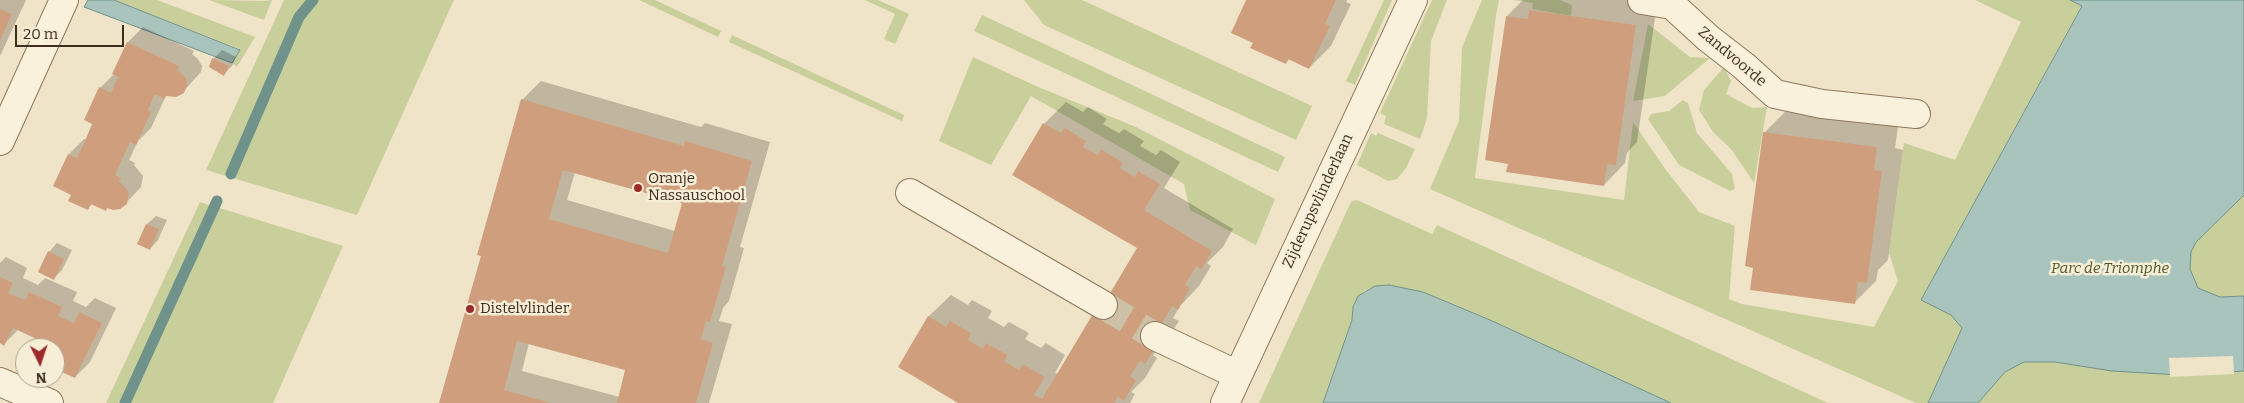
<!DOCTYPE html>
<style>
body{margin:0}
#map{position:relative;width:2244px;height:403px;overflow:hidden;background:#f0e4c8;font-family:Bitter,serif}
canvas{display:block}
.north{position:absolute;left:15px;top:338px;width:50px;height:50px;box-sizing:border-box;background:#f7eed8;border:1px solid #ada18e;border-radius:50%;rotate:176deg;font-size:14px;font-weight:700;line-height:20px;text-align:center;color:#3d2e20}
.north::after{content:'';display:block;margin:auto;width:18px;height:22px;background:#9e2a2b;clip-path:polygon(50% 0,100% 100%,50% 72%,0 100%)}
.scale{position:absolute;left:15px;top:25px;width:109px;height:22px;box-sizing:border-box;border:2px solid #3d2e20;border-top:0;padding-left:6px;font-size:15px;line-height:18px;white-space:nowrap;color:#3d2e20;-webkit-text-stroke:4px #f7eed8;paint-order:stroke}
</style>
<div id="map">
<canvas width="2244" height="403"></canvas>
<div class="north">N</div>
<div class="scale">20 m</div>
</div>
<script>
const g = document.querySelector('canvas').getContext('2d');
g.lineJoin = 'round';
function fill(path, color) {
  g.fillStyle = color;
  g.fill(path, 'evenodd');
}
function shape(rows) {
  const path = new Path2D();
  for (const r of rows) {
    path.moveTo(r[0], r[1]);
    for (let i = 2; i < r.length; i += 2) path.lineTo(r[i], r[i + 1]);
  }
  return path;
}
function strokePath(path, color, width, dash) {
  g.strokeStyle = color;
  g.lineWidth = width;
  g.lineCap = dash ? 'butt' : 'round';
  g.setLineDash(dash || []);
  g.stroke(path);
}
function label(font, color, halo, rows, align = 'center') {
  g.font = font + ' Bitter,serif';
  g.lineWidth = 5;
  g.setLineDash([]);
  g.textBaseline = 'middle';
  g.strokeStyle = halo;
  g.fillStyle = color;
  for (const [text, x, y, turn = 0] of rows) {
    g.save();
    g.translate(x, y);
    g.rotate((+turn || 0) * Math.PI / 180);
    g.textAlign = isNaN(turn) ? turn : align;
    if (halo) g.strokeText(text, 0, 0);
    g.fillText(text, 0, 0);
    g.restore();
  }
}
fill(shape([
 [114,0,157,0,255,37,237,67,232,63,240,49],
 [209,0,265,1,272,0,264,20],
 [284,0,454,0,357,215,206,170],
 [639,0,655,0,721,31,718,37],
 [865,0,878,0,909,14,895,44,884,39,895,14],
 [1024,0,1082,0,1312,106,1296,140,1044,25],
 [1384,0,1392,0,1355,85,1346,81],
 [1432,0,1447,0,1431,41,1427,118,1420,139,1384,124,1386,116,1380,113],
 [1482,0,1499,0,1496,15,1475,178,1624,200,1633,122,1666,170,1699,212,1735,226,1729,299,1742,304,1874,327,1898,281,1889,253,1904,143,1955,160,2021,22,1975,0,2070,0,2082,5,1923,296,2244,0,2244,403,1916,403,1430,189,1459,121,1462,47],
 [1513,0,1560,0,1572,5,1571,16,1532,9,1533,3],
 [982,15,1098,69,1285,157,1278,172,974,31],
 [1648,24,1690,57,1710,58,1665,96,1633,101],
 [732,35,904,115,902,121,729,42],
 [973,57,1036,86,1136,127,1275,199,1256,245,1190,210,1184,184,1031,96,991,165,939,141],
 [1724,67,1731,81,1726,94,1752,108,1767,107,1754,183,1731,149,1713,132,1699,110,1704,90],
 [1683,100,1688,103,1697,133,1732,174,1735,189,1730,191,1679,165,1648,119,1651,114,1669,111],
 [1371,133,1376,136,1378,133,1415,149,1406,168,1397,179,1388,181,1357,165],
 [1357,200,1432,234,1437,225,1828,403,1671,403,1490,320,1423,292,1389,285,1375,286,1364,291,1353,307,1352,319,1323,403,1259,403,1349,206,1352,201],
 [200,202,343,246,273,403,106,403]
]), '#c9cf9b');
const water = shape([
 [88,0,114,0,240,50,232,63,84,7,88,0],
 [2070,0,2244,0,2244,195,2196,242,2191,252,2190,269,2198,288,2220,297,2244,296,2244,371,2180,375,2112,371,2055,362,2024,362,2005,372,1978,403,1928,403,1962,328,1951,315,1921,300,2082,6,2070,0],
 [1389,285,1423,292,1490,320,1671,403,1323,403,1352,320,1353,307,1358,296,1375,286,1389,285]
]);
fill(water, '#a9c4bc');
strokePath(water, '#6f938a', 1);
fill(shape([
 [2233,356,2234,374,2170,377,2169,358]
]), '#f0e4c8');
fill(shape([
 [0,0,26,0,0,56],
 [1248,0,1347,0,1346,2,1351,4,1331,46,1309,68,1290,58,1286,63,1254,42],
 [1523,0,1631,0,1657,4,1637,142,1627,153,1625,163,1604,185,1509,163,1507,16],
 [143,27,194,51,192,54,198,59,202,66,201,72,180,95,166,96,151,128,138,141,129,160,135,163,134,165,143,176,141,187,126,203,93,203,87,209,73,194,55,186,69,154,84,139,87,140,94,124,100,88,113,75,128,42],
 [222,50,236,57,232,66,224,74,213,59],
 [541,81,701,127,705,123,770,142,740,247,744,248,729,301,723,308,719,321,732,324,709,403,440,403,482,255,522,100],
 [575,172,683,202,675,231,567,200],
 [529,343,627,369,620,397,522,371],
 [1066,102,1083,112,1088,107,1107,119,1103,124,1119,133,1124,129,1144,141,1140,146,1156,155,1161,150,1180,162,1164,188,1233,229,1223,247,1207,263,1211,266,1199,286,1180,306,1173,318,1179,321,1166,341,1153,355,1157,358,1145,378,1131,392,1135,394,1130,403,960,403,899,367,929,316,951,295,968,305,972,300,992,311,988,318,1004,327,1009,322,1029,333,1025,339,1041,348,1046,343,1065,355,1055,373,1058,374,1110,295,1138,248,1044,124],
 [1786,111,1898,126,1895,148,1903,150,1888,260,1878,270,1876,281,1854,303,1765,132],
 [156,216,167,220,158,240,150,249,139,244,147,224],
 [57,243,72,250,62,270,54,278,49,252],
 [6,257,27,268,23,278,38,285,45,278,77,292,73,301,86,307,95,298,116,308,90,362,75,377,55,368,55,348,44,348,47,343,18,330,4,344,0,342,0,263]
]), '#0003');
strokePath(shape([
 [231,174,299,17,313,0],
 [125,403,217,201]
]), '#6f938a', 11);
fill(shape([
 [1246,0,1336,0,1325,24,1330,26,1309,69,1288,59,1286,64,1250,48,1253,43,1231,33],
 [0,9,12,14,0,41],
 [1529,10,1636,25,1616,165,1607,164,1604,186,1506,172,1508,164,1485,160,1506,16,1528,19],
 [127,42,179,66,178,70,186,78,187,86,184,93,176,97,166,96,164,99,155,94,148,110,151,112,136,145,130,142,115,175,121,178,119,181,129,192,127,204,120,209,113,210,107,208,106,211,91,204,88,210,68,201,71,195,53,186,68,154,77,158,85,141,92,124,84,120,99,87,111,93,118,77,112,74],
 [212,58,229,66,224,76,209,67],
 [521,99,684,146,685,141,752,161,722,266,726,267,710,322,706,321,701,339,713,343,696,403,617,403,625,370,517,341,504,390,551,403,439,403,481,256,477,255],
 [563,170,682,203,668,253,549,219],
 [1043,123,1061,133,1065,128,1086,141,1083,147,1098,155,1101,149,1123,163,1120,168,1135,177,1138,171,1160,184,1144,210,1212,251,1201,270,1196,266,1185,285,1190,288,1178,310,1172,306,1155,336,1158,343,1145,364,1140,361,1130,376,1136,380,1124,401,1118,397,1114,403,958,403,898,367,928,316,946,327,950,321,971,333,968,340,983,349,986,343,1008,355,1004,361,1019,370,1023,364,1045,377,1034,395,1042,399,1097,307,1103,305,1137,248,1012,175],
 [1763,132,1877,147,1874,170,1882,171,1867,283,1858,282,1855,304,1750,290,1753,268,1745,266],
 [146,224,159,229,150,250,137,244],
 [48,251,64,259,54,280,38,272],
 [0,277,13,283,8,293,25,300,29,292,62,307,58,316,74,323,79,312,102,323,75,378,55,369,55,348,43,348,45,343,13,328,4,346,0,343]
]), '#cf9f7d');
strokePath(shape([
 [1103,305,1155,336]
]), '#ccc0a6', 28, [28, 14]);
const minor = shape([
 [1642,0,1672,5,1708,38,1744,66,1775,94,1822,104,1916,114],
 [0,141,64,0],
 [910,193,1103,305],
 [1155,336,1238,375],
 [0,382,49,403],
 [1225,403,1413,0]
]);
strokePath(minor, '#8d765c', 30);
strokePath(minor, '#faf1dc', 28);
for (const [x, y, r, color] of [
 [638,188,5,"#9e2a2b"],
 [470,309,5,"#9e2a2b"]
]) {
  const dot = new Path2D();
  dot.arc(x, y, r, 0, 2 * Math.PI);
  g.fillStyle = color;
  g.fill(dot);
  strokePath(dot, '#f7eed8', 2);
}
label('15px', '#3d2e20', '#f7eed8', [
 ["Zandvoorde",1732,57,40],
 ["Zijderupsvlinderlaan",1318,201,-65]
]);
label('15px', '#3d2e20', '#f7eed8', [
 ["Oranje",648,179],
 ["Nassauschool",648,196],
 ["Distelvlinder",480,309]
], 'left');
label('italic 15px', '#4d5a26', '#f7eed8', [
 ["Parc de Triomphe",2110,269]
]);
</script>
